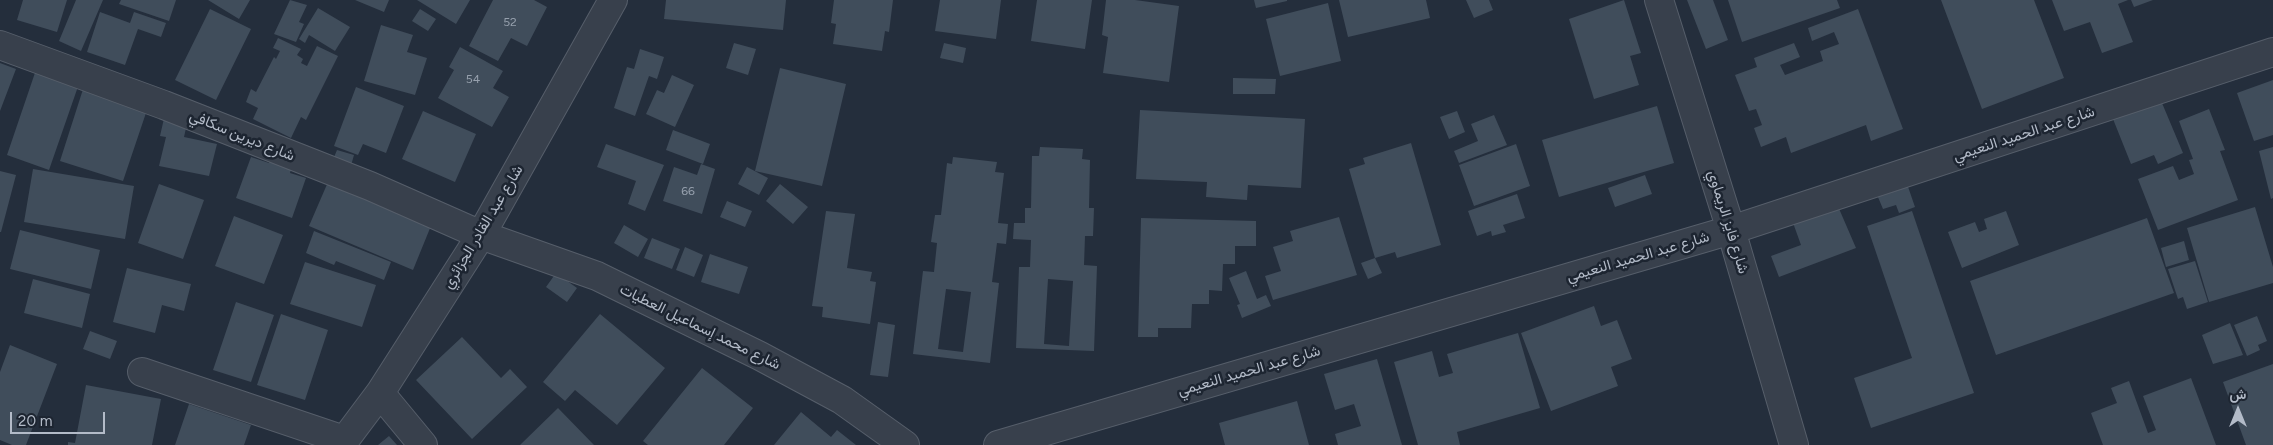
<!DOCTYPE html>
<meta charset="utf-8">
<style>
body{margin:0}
#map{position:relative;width:2273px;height:445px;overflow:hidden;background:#242e3c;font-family:Figtree,Vazirmatn,sans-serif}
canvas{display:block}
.north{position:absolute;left:2213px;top:385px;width:50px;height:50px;-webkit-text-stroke:4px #1d2531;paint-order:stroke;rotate:0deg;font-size:14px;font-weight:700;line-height:20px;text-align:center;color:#b3bbc8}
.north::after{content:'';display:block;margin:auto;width:18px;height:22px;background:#b3bbc8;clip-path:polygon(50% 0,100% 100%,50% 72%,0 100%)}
.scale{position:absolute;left:10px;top:412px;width:95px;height:22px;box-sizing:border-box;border:2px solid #b3bbc8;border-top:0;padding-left:6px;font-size:15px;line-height:18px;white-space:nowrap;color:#b3bbc8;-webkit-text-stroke:4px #1d2531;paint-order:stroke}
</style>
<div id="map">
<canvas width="2273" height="445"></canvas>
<div class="north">ش</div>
<div class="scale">20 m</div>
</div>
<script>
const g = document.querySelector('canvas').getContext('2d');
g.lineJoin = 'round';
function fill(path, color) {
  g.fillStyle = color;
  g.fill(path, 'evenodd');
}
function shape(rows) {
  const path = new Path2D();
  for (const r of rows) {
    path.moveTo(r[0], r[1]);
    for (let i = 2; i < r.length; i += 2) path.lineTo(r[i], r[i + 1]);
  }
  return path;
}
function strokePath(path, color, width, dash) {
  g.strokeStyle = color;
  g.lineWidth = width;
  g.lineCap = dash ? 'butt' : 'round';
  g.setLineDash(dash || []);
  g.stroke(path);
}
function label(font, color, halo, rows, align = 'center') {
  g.font = font + ' Figtree,Vazirmatn,sans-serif';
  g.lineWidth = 5;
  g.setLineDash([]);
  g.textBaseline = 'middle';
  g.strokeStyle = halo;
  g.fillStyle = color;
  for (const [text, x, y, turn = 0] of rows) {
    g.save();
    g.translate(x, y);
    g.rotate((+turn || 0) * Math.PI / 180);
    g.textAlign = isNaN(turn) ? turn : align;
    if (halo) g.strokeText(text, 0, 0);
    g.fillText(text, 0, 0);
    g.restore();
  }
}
fill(shape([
 [23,0,67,0,57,32,17,20],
 [76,0,103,0,81,51,59,41],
 [121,0,176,0,169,21,119,4],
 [208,0,250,0,239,19],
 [290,0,307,5,299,22,304,24,296,42,274,34],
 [355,0,389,0,384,12],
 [417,0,470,0,456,24],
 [493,0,534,0,547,7,527,46,511,38,498,61,469,46],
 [666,0,786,0,783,30,664,19],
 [834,0,893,0,889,32,885,31,882,51,833,44,836,24,831,23],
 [940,0,1001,0,996,39,935,31],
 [1037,0,1092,0,1085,49,1031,41],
 [1106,0,1135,0,1179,6,1169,82,1103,73,1108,37,1102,35],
 [1254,0,1287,0,1287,1,1256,8],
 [1339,0,1426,0,1430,18,1348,37],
 [1466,0,1489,0,1493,10,1474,18],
 [1624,0,1641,53,1630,56,1639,85,1594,99,1569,19],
 [1687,0,1713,0,1728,40,1706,49],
 [1728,0,1837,0,1840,8,1742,42],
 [1941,0,2034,0,2064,78,1982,109],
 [2052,0,2128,0,2118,4,2133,42,2102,53,2090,22,2064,31],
 [2131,0,2153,0,2134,7],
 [1328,3,1341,61,1280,76,1266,19],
 [318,8,350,27,335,51,309,35,305,43,299,39],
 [210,9,251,29,216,100,175,80],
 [420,9,436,19,428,31,412,21],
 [1858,9,1903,129,1871,141,1866,125,1791,153,1786,137,1761,147,1754,128,1762,125,1756,109,1749,111,1735,75,1757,67,1754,58,1794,43,1800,57,1780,65,1785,75,1823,61,1820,51,1839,44,1834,32,1812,41,1808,28],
 [100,12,130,23,134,12,166,23,161,37,138,29,125,65,87,52],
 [381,25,413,35,407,52,427,58,415,95,364,81],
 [278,38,301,49,297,55,303,59,301,63,307,66,317,46,338,56,306,120,301,117,291,138,253,119,258,108,246,102,251,89,256,92,274,57,276,59,280,51,273,48],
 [734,43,756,49,748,75,726,68],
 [944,43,966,48,963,63,940,58],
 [460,47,503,71,493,88,509,97,492,127,438,98,454,70,449,67],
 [640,49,664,57,657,79,649,76,635,116,614,108,627,67,634,69],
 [39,61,82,75,49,170,7,155],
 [0,63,16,69,0,111],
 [780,68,846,84,822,186,755,171],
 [672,75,694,85,675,127,646,114,657,90,664,93],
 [1233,78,1276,79,1275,94,1233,94],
 [2273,80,2273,135,2254,141,2237,93],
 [85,83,149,104,123,181,60,161],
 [356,87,404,106,386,153,363,144,358,155,334,146],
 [2162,103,2183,153,2158,164,2154,155,2131,164,2113,119],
 [1657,106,1674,163,1559,197,1542,140],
 [2209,109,2225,150,2220,151,2238,200,2158,230,2138,179,2173,166,2179,180,2194,174,2189,160,2193,159,2179,121],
 [1140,110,1305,119,1301,188,1248,185,1247,200,1206,197,1207,182,1136,179],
 [423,111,476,134,455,182,402,159],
 [1457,111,1465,132,1449,139,1440,117],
 [165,114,188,119,184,137,217,144,209,176,159,166,166,137,160,136],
 [1494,115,1507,145,1459,163,1454,151,1478,141,1471,124],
 [673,130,710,144,703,164,666,150],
 [1411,143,1441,245,1397,258,1395,252,1375,258,1382,273,1368,279,1361,263,1375,258,1349,169,1365,164,1363,158],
 [606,144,664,165,645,211,628,204,636,181,597,167],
 [1516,144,1530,186,1474,206,1459,165],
 [1040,147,1083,149,1082,159,1090,160,1089,208,1094,208,1093,236,1085,236,1084,265,1097,266,1094,351,1016,348,1019,267,1030,267,1031,240,1013,239,1014,223,1025,223,1025,208,1031,208,1032,156,1039,156],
 [1048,279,1073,281,1069,346,1044,344],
 [2273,147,2273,198,2271,199,2259,151],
 [337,150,354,155,350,169,332,162],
 [273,152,294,159,290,173,306,178,292,218,236,198,251,157,269,163],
 [953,157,997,162,995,172,1004,173,998,223,1008,224,1006,244,997,243,992,282,999,283,990,363,913,354,923,271,934,272,937,243,931,242,935,215,941,215,947,163,952,164],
 [946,289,971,292,963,352,938,349],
 [701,164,715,169,702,214,663,201,674,167,697,175],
 [747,167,768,178,759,195,738,184],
 [33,169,134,186,125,239,24,222],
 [0,171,16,175,1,232,0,232],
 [1645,175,1652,194,1615,207,1608,188],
 [1905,178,1915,207,1899,213,1896,205,1883,209,1875,190],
 [328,182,435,216,413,270,309,226],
 [159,184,204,200,183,259,138,243],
 [780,184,808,207,793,224,766,201],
 [1517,194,1525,218,1503,225,1506,232,1492,236,1491,231,1477,236,1468,211],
 [727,201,752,211,745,227,720,217],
 [1837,204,1856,248,1779,277,1771,256,1801,245,1792,220],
 [2255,207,2273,267,2273,283,2209,302,2187,228],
 [826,211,855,214,847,268,872,272,870,281,876,282,870,324,822,317,823,307,812,306],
 [1912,211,1974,393,1871,428,1854,378,1912,358,1867,226],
 [2006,211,2019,245,1962,268,1948,232,1975,222,1979,232,1987,229,1984,219],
 [234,216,283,235,264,284,215,266],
 [1339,217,1357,275,1273,300,1265,276,1281,271,1273,247,1293,241,1290,231],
 [1141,218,1256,221,1256,246,1235,246,1235,264,1223,264,1222,291,1209,290,1209,304,1192,304,1191,328,1158,328,1158,337,1138,337],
 [2147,218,2174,293,1996,355,1970,281],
 [624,225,648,239,638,257,614,243],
 [20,230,100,250,91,289,10,269],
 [314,231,391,262,384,280,336,261,334,265,306,253],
 [652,238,680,249,672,269,644,258],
 [2184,241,2189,260,2166,267,2161,248],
 [685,247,703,255,694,277,676,270],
 [710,254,748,267,739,294,701,282],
 [2195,261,2208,302,2187,309,2183,297,2178,299,2168,269],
 [305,262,376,285,362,327,290,304],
 [127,268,191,284,184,311,162,305,155,333,113,322],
 [1246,271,1257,299,1266,295,1271,306,1242,318,1237,305,1240,304,1229,278],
 [556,273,577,288,567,302,546,287],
 [33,279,90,294,82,328,24,313],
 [236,302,274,315,251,382,213,370],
 [1594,306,1601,326,1617,320,1632,359,1611,367,1618,386,1551,411,1521,333],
 [281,314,328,330,305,400,257,385],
 [600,314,665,368,617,425,575,390,565,401,543,382],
 [2257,316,2267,341,2258,345,2260,350,2247,356,2234,325],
 [878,322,895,325,888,377,870,375],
 [2230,323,2243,355,2213,364,2202,335],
 [90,331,117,341,110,359,83,349],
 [1518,333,1540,408,1457,432,1460,445,1418,445,1394,362,1432,351,1439,377,1453,373,1447,354],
 [462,337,501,378,510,369,527,387,472,439,416,380],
 [10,345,57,364,26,445,12,445,0,440,0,372],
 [1377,359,1402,445,1338,445,1335,434,1361,426,1354,404,1335,410,1324,374],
 [2273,364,2273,445,2246,445,2223,382],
 [702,368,753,408,724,445,648,445,643,441],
 [2191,378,2216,445,2103,445,2091,413,2117,403,2111,388,2129,381,2148,433,2156,430,2143,396],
 [86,385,161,399,152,445,68,445,68,442,75,443],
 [1297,401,1309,445,1225,445,1219,423],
 [189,404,251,425,244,445,175,445],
 [558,408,594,445,520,445],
 [801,412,831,437,837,430,856,445,774,445],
 [389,436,397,445,378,445]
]), '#404d5b');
const minor = shape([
 [1659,0,1731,230,1794,445],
 [0,45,164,105,370,186,481,235,597,276,760,356,842,400,905,445],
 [142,372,344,440],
 [380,393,423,445],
 [341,445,380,393,481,235,613,0],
 [998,445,1731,230,2273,52]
]);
strokePath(minor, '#565e6a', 30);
strokePath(minor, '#38404c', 28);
label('12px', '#96a0ad', null, [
 ["52",510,22],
 ["54",473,79],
 ["66",688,191]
]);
label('15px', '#b3bbc8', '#1d2531', [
 ["شارع عبد الحميد النعيمي",2024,134,-18],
 ["شارع ديرين سكافي",242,136,22],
 ["شارع فايز الريماوي",1728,222,73],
 ["شارع عبد القادر الجزائري",483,227,-59],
 ["شارع عبد الحميد النعيمي",1638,257,-16],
 ["شارع محمد إسماعيل العطيات",700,327,26],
 ["شارع عبد الحميد النعيمي",1249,371,-16]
]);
</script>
